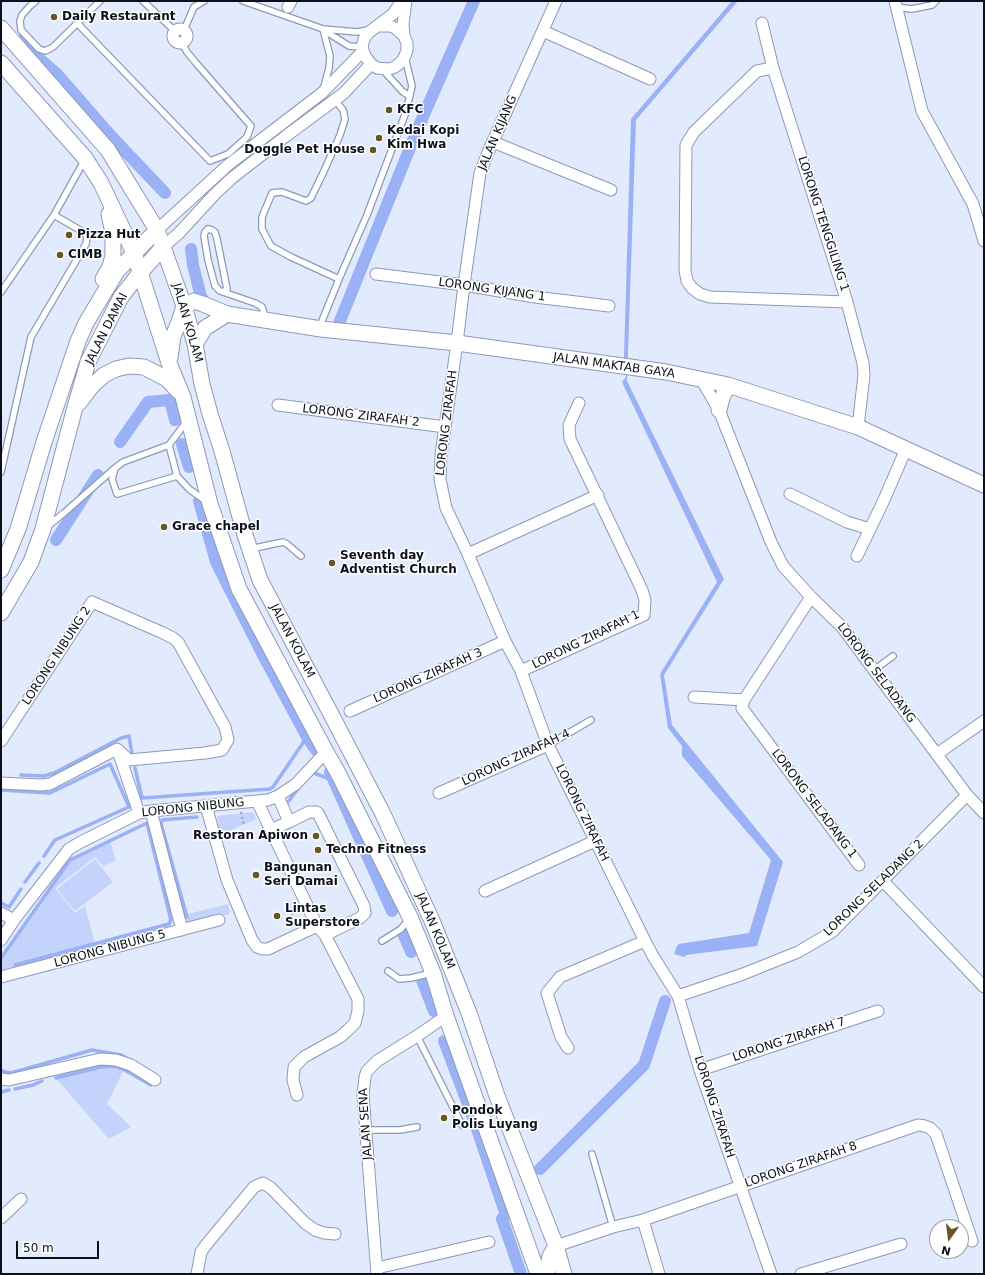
<!DOCTYPE html>
<style>
body{margin:0}
#map{position:relative;width:985px;height:1275px;overflow:hidden;background:#e2eafd;font-family:"DejaVu Sans",sans-serif}
canvas{display:block}
.frame{position:absolute;inset:0;border:2px solid #0c101a;pointer-events:none}
.north{position:absolute;left:929px;top:1219px;width:40px;height:40px;box-sizing:border-box;background:#fff;border:1px solid #9e9fa3;border-radius:50%;rotate:194deg;font-size:11px;font-weight:700;line-height:16px;text-align:center;color:#0c101a}
.north::after{content:'';display:block;margin:auto;width:14px;height:18px;background:#685624;clip-path:polygon(50% 0,100% 100%,50% 72%,0 100%)}
.scale{position:absolute;left:16px;top:1241px;width:83px;height:18px;box-sizing:border-box;border:2px solid #0c101a;border-top:0;padding-left:5px;font-size:12px;line-height:14px;white-space:nowrap;color:#0c101a;-webkit-text-stroke:3px #fff;paint-order:stroke}
</style>
<div id="map">
<canvas width="985" height="1275"></canvas>
<div class="frame"></div>
<div class="north">N</div>
<div class="scale">50 m</div>
</div>
<script>
const g = document.querySelector('canvas').getContext('2d');
g.lineJoin = 'round';
function fill(path, color) {
  g.fillStyle = color;
  g.fill(path, 'evenodd');
}
function shape(rows) {
  const path = new Path2D();
  for (const r of rows) {
    if (r.length === 3) {
      path.moveTo(r[0] + r[2], r[1]);
      path.arc(r[0], r[1], r[2], 0, 2 * Math.PI);
      continue;
    }
    path.moveTo(r[0], r[1]);
    for (let i = 2; i < r.length; i += 2) path.lineTo(r[i], r[i + 1]);
  }
  return path;
}
function strokePath(path, color, width, dash) {
  g.strokeStyle = color;
  g.lineWidth = width;
  g.lineCap = dash ? 'butt' : 'round';
  g.setLineDash(dash || []);
  g.stroke(path);
}
function label(font, color, halo, rows, align = 'center') {
  g.font = font + ' "DejaVu Sans",sans-serif';
  g.lineWidth = 3;
  g.setLineDash([]);
  g.textBaseline = 'middle';
  g.strokeStyle = halo;
  g.fillStyle = color;
  for (const [text, x, y, turn = 0] of rows) {
    g.save();
    g.translate(x, y);
    g.rotate((+turn || 0) * Math.PI / 180);
    g.textAlign = isNaN(turn) ? turn : align;
    if (halo) g.strokeText(text, 0, 0);
    g.fillText(text, 0, 0);
    g.restore();
  }
}
fill(shape([
 [253,812,256,819,220,835,217,816],
 [110,841,116,861,103,866,95,857,55,888,75,913,85,906,95,944,1,970,1,958,70,860],
 [95,859,113,882,75,911,57,889],
 [228,904,230,914,190,924,188,923,186,918,189,917,188,914],
 [100,1062,125,1067,107,1104,131,1127,109,1139,52,1074]
]), '#c4d3fc');
fill(shape([
 [732,1,738,1,636,120,627,381,724,579,664,675,672,725,783,862,757,946,686,955,685,957,674,954,677,946,679,944,749,933,771,860,682,756,682,746,668,728,660,674,717,582,622,382,626,377,624,357,631,119]
]), '#9ab1f5');
strokePath(shape([
 [135,768,142,798,270,789,273,787,307,737],
 [310,773,311,772,333,780],
 [21,775,44,776,54,773,121,738,129,736,132,754],
 [1,790,50,793,110,764,129,807,55,840,44,856],
 [288,802,300,786],
 [25,882,39,863],
 [1,903,9,907,21,889],
 [187,917,161,824,162,820,197,817],
 [1,958,70,860,147,823,171,920,169,924,15,965],
 [1,1070,5,1072,11,1073,92,1050,121,1055,126,1058],
 [56,1078,101,1067,115,1066,123,1069,151,1085],
 [15,1089,33,1085,42,1081],
 [1,1092,9,1090]
]), '#9ab1f5', 3.5);
strokePath(shape([
 [19,41,57,74,111,136,165,193],
 [191,249,193,265,200,293,203,301,212,307],
 [339,325,340,321,418,128,474,1],
 [120,442,148,402,170,400,175,420],
 [182,444,189,467],
 [199,501,216,562,264,657,307,737,316,750],
 [56,540,98,475],
 [330,772,392,911],
 [402,931,411,952],
 [422,980,434,1011],
 [444,1041,475,1123,506,1215],
 [540,1169,644,1065,665,1001],
 [508,1213,502,1219,521,1274]
]), '#9ab1f5', 12);
const lane = shape([
 [36,1,29,7,22,15,20,21,21,30,39,49,45,51,53,47,100,1],
 [143,1,175,31],
 [243,1,323,29,357,32,369,30],
 [896,7,912,9,932,5,936,1],
 [77,23,210,161,228,154,247,137,251,126,196,63,187,52,182,43],
 [323,29,330,56,329,68,324,87],
 [184,30,194,7,204,1],
 [325,31,349,46,362,47],
 [383,70,403,92,410,96],
 [335,100,343,110,345,119,340,135,324,171,311,198,306,201,282,192,272,193,262,217,262,229,271,246,291,257,339,279],
 [208,229,212,230,215,232,217,239,227,289,223,292,220,291,215,286,208,260,204,236,205,232,208,229],
 [1,292,54,215,84,161],
 [223,292,255,303,262,307,264,313,260,317],
 [321,328,322,321,339,279,367,215,406,112,412,86,405,57],
 [169,445,187,421],
 [115,468,112,479,117,494,177,476,189,489,207,502],
 [1,472,31,337,86,244,87,237,85,233,54,215],
 [48,526,64,513,115,468,123,462,169,445,177,476],
 [250,549,283,542,287,544,301,556],
 [874,670,893,656],
 [548,745,591,720],
 [382,941,401,929,409,919],
 [388,971,399,979,411,978,432,973],
 [417,1036,462,1125],
 [366,1130,400,1130,417,1127],
 [592,1154,613,1227]
]);
const street = shape([
 [556,1,489,150,480,173,464,285,457,343,441,455,440,479,446,508,468,554,505,641,521,671,548,745,645,941,653,956,678,996,700,1070,771,1274],
 [895,1,922,111,973,204,984,241],
 [288,7,291,1],
 [762,23,773,68,847,302,863,363,864,375,858,427],
 [378,26,390,26,395,28,404,36,407,43,407,50,405,56,401,62,395,67,389,69,377,68,371,64,365,56,362,47,364,39,368,33,393,14,402,1],
 [180,36,7],
 [543,31,650,79],
 [404,36,403,24,406,1],
 [773,68,757,71,694,132,686,145,685,270,687,281,692,288,700,294,710,297,847,302],
 [493,142,611,190],
 [157,230,228,165,322,93,363,51],
 [163,247,179,233,214,195,232,178,286,136,344,93,371,64],
 [376,274,464,285,535,297,609,306],
 [701,379,719,410,771,542,783,566,811,597,842,627,967,795,984,813],
 [278,405,445,427],
 [790,494,847,522,870,529,883,502,906,449],
 [468,554,598,495],
 [857,556,870,529],
 [811,597,744,700,742,708,859,865],
 [521,671,644,615,645,600,642,590,570,439,569,425,579,403],
 [694,697,744,700],
 [350,711,505,641],
 [1,741,92,602,161,632,173,638,178,642,225,727,228,740,222,750,205,753,129,760,117,749,50,784,41,785,1,783],
 [118,751,139,813],
 [937,754,984,721],
 [439,793,548,745],
 [278,796,289,822,309,812,316,812,318,813,364,906,365,913,360,918,325,935],
 [257,801,317,926,325,935,358,999,358,1011,355,1023,348,1030,340,1037,304,1057,294,1067,293,1080,297,1095],
 [206,806,227,880,252,940,257,947,262,949,268,949,317,926],
 [151,811,182,930],
 [270,830,289,822],
 [883,881,984,987],
 [485,891,595,841],
 [1,913,14,920],
 [1,940,14,920,69,849,79,843,139,813,151,811,268,800,278,796,296,784,326,752],
 [1,977,219,920],
 [678,996,743,974,798,952,832,932,967,795],
 [568,1048,561,1037,547,993,560,977,645,941],
 [700,1070,878,1011],
 [1,1079,9,1080,100,1059,116,1060,131,1065,155,1080],
 [1,1218,21,1199],
 [643,1220,659,1274],
 [556,1246,613,1227,643,1220,918,1125,925,1126,930,1128,936,1134,972,1241],
 [377,1268,489,1242],
 [197,1274,201,1252,206,1245,254,1187,263,1183,271,1188,305,1223,315,1230,324,1233,335,1234],
 [377,1274,363,1095,365,1077,367,1071,377,1061,417,1036,446,1016],
 [801,1274,901,1244]
]);
const secondary = shape([
 [1,28,108,150,157,230,184,306,195,344,202,384,210,414,222,451,245,535,260,580,331,714,383,814,433,923,469,1013,497,1096,556,1246,564,1274],
 [1,63,85,158,101,183,134,253,169,363,183,397,210,504,239,589,326,752,338,773,410,917,433,973,446,1016,538,1274],
 [103,279,110,267,113,255,113,233,109,214],
 [184,306,194,301,203,304,227,314,321,329,457,343,666,372,728,385,858,427,984,485],
 [195,344,205,328,227,314],
 [170,358,173,336,179,322,184,306],
 [79,403,91,387,104,375,116,369,129,366,144,367,167,379,178,391],
 [719,410,722,398,728,385],
 [1,570,18,529,44,442,78,341,86,323,117,271,157,230],
 [1,613,31,562,43,529,74,411,88,362,121,297,139,274,163,247],
 [547,1274,550,1256,556,1246]
]);
strokePath(lane, '#8e99b6', 8);
strokePath(street, '#8e99b6', 13);
strokePath(secondary, '#8e99b6', 17);
strokePath(shape([
 [241,812,244,825],
 [292,914,298,911]
]), '#959bab', 2, [2, 3]);
strokePath(lane, '#fff', 5.5);
strokePath(street, '#fff', 11);
strokePath(secondary, '#fff', 15);
for (const [x, y, r, color] of [
 [54,17,4,"#685624"],
 [389,110,4,"#685624"],
 [379,138,4,"#685624"],
 [373,150,4,"#685624"],
 [69,235,4,"#685624"],
 [60,255,4,"#685624"],
 [164,527,4,"#685624"],
 [332,563,4,"#685624"],
 [316,836,4,"#685624"],
 [318,850,4,"#685624"],
 [256,875,4,"#685624"],
 [277,916,4,"#685624"],
 [444,1118,4,"#685624"]
]) {
  const dot = new Path2D();
  dot.arc(x, y, r, 0, 2 * Math.PI);
  g.fillStyle = color;
  g.fill(dot);
  strokePath(dot, '#fff', 1.5);
}
label('bold 12px', '#0c101a', '#fff', [
 ["Daily Restaurant",62,17],
 ["KFC",397,110],
 ["Kedai Kopi",387,131],
 ["Kim Hwa",387,145],
 ["Doggle Pet House",365,150,"right"],
 ["Pizza Hut",77,235],
 ["CIMB",68,255],
 ["Grace chapel",172,527],
 ["Seventh day",340,556],
 ["Adventist Church",340,570],
 ["Restoran Apiwon",308,836,"right"],
 ["Techno Fitness",326,850],
 ["Bangunan",264,868],
 ["Seri Damai",264,882],
 ["Lintas",285,909],
 ["Superstore",285,923],
 ["Pondok",452,1111],
 ["Polis Luyang",452,1125]
], 'left');
label('12px', '#0c101a', '#fff', [
 ["JALAN KIJANG",498,133,-67],
 ["LORONG TENGGILING 1",823,224,72],
 ["LORONG KIJANG 1",492,290,8],
 ["JALAN KOLAM",187,323,74],
 ["JALAN DAMAI",107,329,-63],
 ["JALAN MAKTAB GAYA",614,366,8],
 ["LORONG ZIRAFAH 2",361,416,7],
 ["LORONG ZIRAFAH",447,423,-83],
 ["LORONG ZIRAFAH 1",586,640,-26],
 ["JALAN KOLAM",292,641,62],
 ["LORONG NIBUNG 2",57,656,-57],
 ["LORONG SELADANG",876,673,53],
 ["LORONG ZIRAFAH 3",428,676,-24],
 ["LORONG ZIRAFAH 4",516,758,-25],
 ["LORONG SELADANG 1",814,804,53],
 ["LORONG NIBUNG",193,808,-6],
 ["LORONG ZIRAFAH",582,813,64],
 ["LORONG SELADANG 2",874,888,-44],
 ["JALAN KOLAM",435,931,67],
 ["LORONG NIBUNG 5",110,949,-15],
 ["LORONG ZIRAFAH 7",789,1040,-18],
 ["LORONG ZIRAFAH",714,1107,72],
 ["JALAN SENA",366,1124,-94],
 ["LORONG ZIRAFAH 8",801,1165,-19]
]);
</script>
